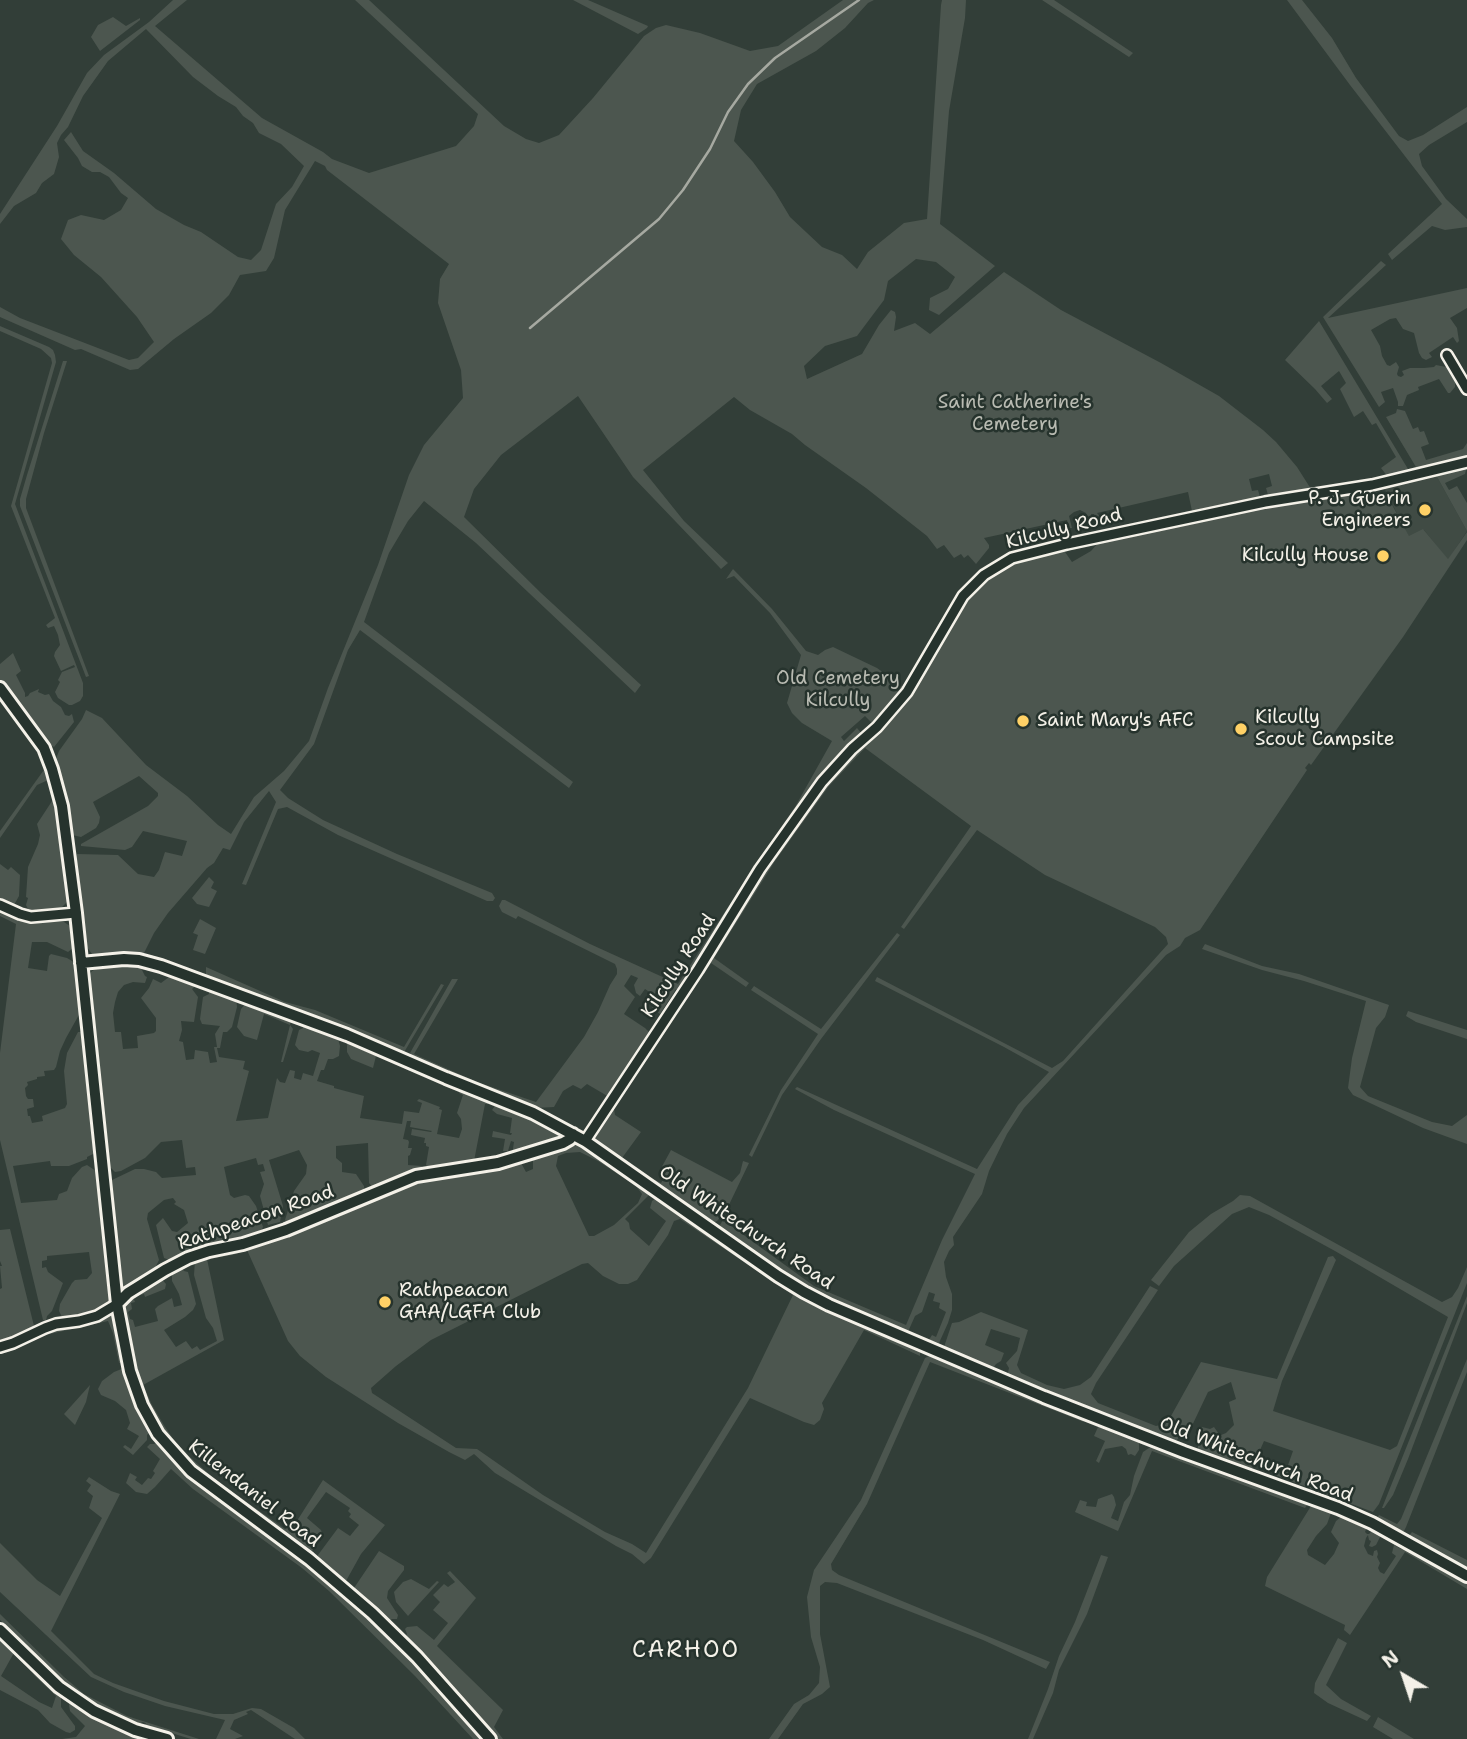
<!DOCTYPE html>
<style>
body{margin:0}
#map{position:relative;width:1467px;height:1739px;overflow:hidden;background:#323e38;font-family:"Shantell Sans",sans-serif}
canvas{display:block}
.north{position:absolute;left:1369px;top:1641px;width:70px;height:70px;-webkit-text-stroke:5px #26332d;paint-order:stroke;rotate:321deg;font-size:19px;font-weight:700;line-height:28px;text-align:center;color:#f4f1e8}
.north::after{content:'';display:block;margin:auto;width:24px;height:32px;background:#f4f1e8;clip-path:polygon(50% 0,100% 100%,50% 72%,0 100%)}
</style>
<div id="map">
<canvas width="1467" height="1739"></canvas>
<div class="north">N</div>
</div>
<script>
const g = document.querySelector('canvas').getContext('2d');
g.lineJoin = 'round';
function fill(path, color) {
  g.fillStyle = color;
  g.fill(path, 'evenodd');
}
function shape(rows) {
  const path = new Path2D();
  for (const r of rows) {
    path.moveTo(r[0], r[1]);
    for (let i = 2; i < r.length; i += 2) path.lineTo(r[i], r[i + 1]);
  }
  return path;
}
function strokePath(path, color, width, dash) {
  g.strokeStyle = color;
  g.lineWidth = width;
  g.lineCap = dash ? 'butt' : 'round';
  g.setLineDash(dash || []);
  g.stroke(path);
}
function label(font, color, halo, rows, align = 'center') {
  g.font = font + ' "Shantell Sans",sans-serif';
  g.lineWidth = 5;
  g.setLineDash([]);
  g.textBaseline = 'middle';
  g.strokeStyle = halo;
  g.fillStyle = color;
  for (const [text, x, y, turn = 0] of rows) {
    g.save();
    g.translate(x, y);
    g.rotate((+turn || 0) * Math.PI / 180);
    g.textAlign = isNaN(turn) ? turn : align;
    if (halo) g.strokeText(text, 0, 0);
    g.fillText(text, 0, 0);
    g.restore();
  }
}
fill(shape([
 [1436,475,1467,531,1448,560,1424,530,1409,537,1384,488]
]), '#404b44');
fill(shape([
 [173,0,187,0,155,26,262,118,323,152,332,159,369,173,456,146,474,126,478,114,355,0,369,0,504,126,526,139,539,143,559,135,593,98,644,36,656,28,666,25,700,33,750,51,778,46,843,0,874,0,868,3,845,28,816,51,757,84,741,110,734,141,753,162,775,192,790,217,822,247,842,255,857,269,868,252,904,223,927,219,941,5,942,0,966,0,965,18,949,111,940,224,995,266,939,315,929,310,930,298,948,289,955,277,936,262,916,259,888,281,884,300,857,336,825,346,804,366,807,379,862,354,879,325,891,310,895,312,896,317,894,331,915,323,930,334,1004,272,1061,310,1161,363,1219,396,1263,430,1276,442,1297,467,1311,489,1268,495,1266,488,1272,486,1269,474,1249,479,1252,491,1258,490,1260,497,1192,511,1188,492,1097,513,1103,520,1096,522,1094,514,1091,514,1093,523,1090,524,1086,513,1080,510,1074,512,1069,516,1072,528,1069,528,1067,520,984,538,989,545,989,548,976,564,968,555,964,558,961,554,954,558,944,545,937,549,927,536,866,488,805,445,792,434,750,410,734,397,643,470,684,521,728,563,721,569,633,477,578,396,501,455,474,489,464,517,541,593,641,685,635,693,476,543,424,501,408,521,389,553,364,622,573,782,569,788,360,630,348,650,314,744,280,790,288,798,323,820,397,854,492,893,495,898,493,901,487,901,338,835,287,807,278,809,246,885,242,884,276,802,269,791,244,822,230,850,223,848,214,863,207,868,168,913,154,933,143,955,126,954,99,955,92,954,84,943,74,862,77,854,118,855,138,874,154,877,159,870,165,852,182,856,187,841,143,831,132,847,125,850,81,846,81,844,148,806,158,796,158,793,139,776,93,802,100,817,99,823,96,828,81,837,72,835,55,761,59,751,82,719,86,710,102,718,146,765,187,796,218,825,231,834,254,797,284,771,309,741,328,688,378,565,409,475,424,445,463,398,461,370,438,303,440,279,449,264,327,170,325,166,315,161,285,210,274,258,266,271,240,275,229,295,211,313,174,339,138,369,130,370,81,349,75,350,0,317,0,307,20,318,129,360,138,358,154,342,137,317,101,277,74,255,61,239,68,220,81,215,104,220,121,210,128,198,121,193,109,177,100,172,92,172,82,166,78,158,64,140,71,132,83,151,114,173,156,209,184,225,201,232,238,257,251,260,261,250,276,204,292,187,304,166,281,144,259,133,253,123,243,116,236,107,218,96,193,77,146,29,108,61,83,96,68,127,61,135,57,143,59,157,54,174,42,183,36,193,14,206,0,224,0,214,57,126,87,73,104,55,149,22],
 [573,0,588,0,648,26,647,28,638,34],
 [1042,0,1054,0,1133,53,1129,57],
 [1287,0,1302,0,1332,38,1356,78,1399,136,1408,141,1423,135,1467,107,1467,122,1429,145,1419,154,1422,166,1446,199,1467,219,1467,227,1445,230,1432,226,1392,260,1388,254,1442,204,1350,85],
 [113,17,126,26,140,18,140,20,100,51,91,37,98,25],
 [1381,261,1386,265,1328,318,1467,288,1467,308,1450,318,1457,328,1459,341,1457,343,1453,337,1429,353,1432,357,1426,360,1422,358,1419,353,1414,333,1403,329,1396,318,1390,319,1371,330,1380,346,1382,356,1387,365,1390,366,1396,362,1399,367,1397,374,1398,376,1401,377,1404,375,1402,371,1410,368,1424,368,1434,367,1436,365,1446,367,1455,382,1455,387,1450,393,1448,393,1439,379,1418,387,1419,390,1407,395,1403,406,1398,406,1398,402,1393,388,1381,392,1385,402,1379,407,1323,317],
 [1319,321,1408,469,1416,467,1386,417,1396,413,1397,409,1405,411,1413,429,1418,427,1420,432,1424,431,1429,444,1421,447,1426,460,1463,449,1467,443,1467,456,1388,477,1381,468,1396,457,1376,423,1372,425,1363,411,1354,417,1340,389,1346,383,1339,371,1321,386,1332,399,1327,403,1315,389,1285,360],
 [0,326,49,347,53,350,55,355,56,362,15,504,83,683,83,696,80,701,72,705,69,705,58,698,55,692,60,682,58,680,62,672,75,667,74,665,61,671,54,656,55,652,60,645,58,635,54,626,48,628,46,625,55,618,11,506,52,363,51,358,41,349,0,331],
 [63,361,67,361,44,433,26,499,26,508,89,676,86,677,20,506,20,499,27,475],
 [1467,466,1465,474,1445,483,1449,490,1457,486,1467,503,1467,531,1436,475],
 [1371,489,1373,495,1381,504,1390,501,1409,536,1423,529,1448,559,1467,532,1467,540,1403,637,1311,765,1309,763,1305,768,1307,770,1200,930,1185,938,1180,946,1166,955,1024,1108,1007,1134,989,1171,982,1194,953,1237,954,1245,949,1251,944,1262,946,1277,952,1294,952,1310,948,1323,939,1343,929,1340,932,1335,936,1337,946,1312,939,1308,940,1303,933,1301,935,1294,929,1292,922,1312,915,1316,907,1334,825,1298,806,1288,735,1239,721,1228,720,1225,723,1220,814,1286,906,1325,942,1240,975,1174,834,1110,795,1089,797,1087,977,1169,1018,1105,1049,1072,1004,1047,875,981,877,977,1052,1068,1063,1061,1168,944,1166,937,1155,927,1045,875,977,830,904,929,901,927,971,826,865,748,829,786,775,861,714,958,749,983,746,987,711,963,614,1109,615,1115,641,1132,622,1158,649,1176,647,1178,601,1146,595,1140,594,1136,711,957,758,878,778,849,834,774,878,730,961,604,984,577,1014,561,1060,550,1062,552,1065,552,1072,562,1091,551,1098,543,1267,506],
 [733,569,772,609,806,651,818,655,825,650,833,647,877,668,903,687,873,724,865,716,841,737,844,741,857,728,862,734,829,766,815,785,701,960,680,990,676,989,660,1014,652,1008,660,997,657,994,665,983,663,982,654,995,645,989,640,996,636,993,634,985,638,978,631,975,624,986,635,997,624,1014,645,1028,651,1034,609,1097,587,1084,581,1089,573,1085,563,1091,554,1107,536,1108,446,1073,412,1058,410,1053,452,979,458,979,414,1054,477,1082,536,1102,584,1037,598,1012,610,985,617,974,617,969,615,964,518,916,516,919,502,912,499,906,502,900,505,900,590,944,678,984,760,858,795,807,832,741,802,723,792,713,787,703,801,655,770,613,734,576,726,579],
 [13,653,21,671,16,675,25,693,25,697,28,696,30,693,39,689,38,692,45,695,49,694,53,701,61,707,65,715,69,716,72,714,74,722,54,747,47,744,24,711,0,681,0,664],
 [0,696,38,745,58,802,69,898,67,902,61,908,48,911,37,913,28,909,26,905,28,898,26,897,28,867,38,844,40,835,37,824,54,798,50,783,46,781,37,785,0,838,0,831,46,767,36,747,0,699],
 [0,864,8,870,11,867,20,875,19,896,14,905,0,900],
 [209,877,214,882,211,888,217,891,209,907,197,904,192,898],
 [0,911,21,921,64,922,70,926,72,932,73,948,68,952,47,942,32,942,28,968,47,971,49,956,51,954,67,958,77,964,82,1012,80,1013,66,1038,60,1051,56,1067,54,1070,44,1071,45,1076,37,1077,37,1079,27,1082,28,1085,25,1088,26,1096,28,1099,33,1099,34,1107,27,1109,28,1116,30,1116,32,1123,43,1121,42,1116,65,1108,67,1104,64,1071,67,1053,78,1032,84,1032,97,1152,87,1157,87,1159,69,1166,51,1166,50,1161,13,1166,21,1203,57,1200,59,1194,67,1191,72,1178,82,1167,87,1165,96,1171,98,1170,112,1299,111,1303,91,1316,63,1319,59,1311,60,1304,72,1283,75,1280,87,1279,92,1273,89,1252,47,1256,47,1260,42,1261,42,1268,46,1267,48,1272,63,1283,52,1311,47,1316,46,1321,43,1320,0,1140,0,1053,16,924,0,916],
 [200,919,216,928,205,954,193,950,198,935,193,933],
 [897,933,900,935,821,1039,782,1095,752,1157,749,1155,781,1090,818,1034,751,990,754,986,821,1029],
 [1205,944,1262,966,1299,974,1389,1005,1385,1017,1376,1028,1360,1087,1368,1096,1432,1122,1452,1126,1467,1115,1467,1144,1423,1128,1353,1095,1348,1088,1352,1058,1366,1001,1304,981,1262,970,1202,949],
 [127,964,139,966,141,968,145,976,147,977,145,983,133,982,124,985,118,992,115,1002,113,1013,115,1032,121,1032,123,1049,138,1048,137,1036,154,1033,156,1031,156,1018,141,998,149,988,153,979,161,983,169,977,175,977,197,984,192,989,198,997,194,1022,181,1021,182,1030,179,1041,183,1042,186,1060,194,1059,195,1050,208,1052,210,1063,217,1062,214,1047,217,1047,215,1034,220,1026,202,1024,200,1019,203,997,209,994,209,989,236,998,237,1007,232,1027,227,1032,223,1032,220,1048,217,1048,219,1057,245,1061,243,1069,249,1071,236,1121,268,1118,277,1078,280,1082,285,1083,290,1070,295,1071,294,1078,301,1080,303,1073,313,1076,320,1053,312,1050,308,1052,299,1050,295,1045,299,1030,303,1028,305,1024,337,1035,340,1046,339,1056,333,1059,328,1059,324,1070,321,1070,317,1081,334,1086,334,1088,364,1096,360,1118,402,1124,404,1111,419,1113,422,1103,417,1101,419,1099,440,1107,439,1109,442,1110,437,1134,459,1138,462,1129,461,1119,457,1113,463,1095,459,1093,460,1091,463,1089,488,1100,488,1104,485,1104,474,1161,488,1159,492,1157,492,1160,431,1170,426,1165,429,1147,426,1146,426,1143,424,1143,425,1138,411,1135,412,1129,431,1132,432,1131,410,1127,411,1121,407,1121,403,1139,408,1140,409,1142,408,1148,412,1148,410,1155,408,1156,408,1165,422,1166,419,1171,374,1189,369,1183,368,1143,336,1146,336,1158,342,1163,342,1172,356,1174,364,1186,364,1192,288,1223,285,1220,294,1191,306,1174,307,1165,299,1150,269,1160,283,1206,280,1222,268,1225,260,1196,264,1184,260,1172,265,1171,263,1164,258,1165,256,1158,224,1167,230,1195,234,1198,245,1195,249,1196,256,1206,263,1227,260,1233,171,1263,169,1260,164,1258,156,1225,163,1218,172,1231,177,1232,188,1223,184,1210,174,1204,176,1202,173,1198,164,1200,148,1213,147,1219,159,1260,156,1266,158,1271,124,1291,121,1289,119,1286,110,1183,112,1180,135,1169,144,1169,156,1172,162,1178,196,1175,195,1167,186,1168,182,1140,161,1142,145,1158,121,1171,115,1172,111,1168,107,1168,88,976,92,971,98,968],
 [206,967,285,1002,315,1010,404,1047,441,984,444,985,403,1054,206,975],
 [246,1003,291,1020,290,1025,293,1029,283,1062,281,1062,290,1025,264,1014,257,1040,244,1036,237,1027,241,1009],
 [1408,1011,1467,1030,1467,1039,1416,1022,1406,1016],
 [347,1043,376,1056,373,1068,351,1059,347,1052],
 [497,1103,557,1130,562,1134,560,1140,512,1155,514,1142,511,1141,508,1151,503,1151,505,1139,492,1137,493,1131,511,1135,512,1133,510,1133,512,1118,497,1114,492,1110],
 [573,1144,581,1144,650,1192,649,1195,625,1219,629,1223,630,1229,649,1246,666,1221,650,1208,652,1201,657,1197,841,1315,918,1350,920,1353,920,1356,864,1330,822,1403,824,1409,820,1420,814,1425,804,1422,750,1398,651,1558,644,1564,632,1554,616,1546,495,1473,474,1454,465,1460,449,1452,398,1423,326,1377,300,1356,288,1341,247,1250,391,1190,399,1192,399,1188,410,1180,520,1161,526,1172,533,1169,533,1158],
 [580,1152,598,1161,636,1186,642,1194,638,1203,614,1225,594,1236,589,1236,556,1166,558,1156,566,1153],
 [680,1219,793,1295,748,1388,646,1553,632,1544,605,1532,543,1495,477,1449,456,1448,372,1393,371,1388,396,1366,431,1340,582,1264,588,1263,603,1276,619,1284,628,1284,637,1280,668,1235,674,1221],
 [671,1150,732,1182,740,1173,743,1161,749,1163,726,1211,717,1221,715,1222,707,1220,654,1183,655,1180,661,1183,665,1176,659,1172],
 [1240,1195,1250,1196,1442,1302,1452,1297,1458,1288,1467,1267,1467,1283,1379,1504,1373,1512,1275,1475,1278,1465,1287,1468,1293,1451,1264,1441,1251,1471,1198,1452,1198,1442,1195,1435,1197,1430,1202,1427,1210,1429,1214,1427,1219,1434,1221,1435,1226,1433,1234,1425,1229,1402,1236,1399,1231,1382,1208,1392,1189,1432,1183,1433,1175,1442,1170,1442,1046,1394,1007,1377,1009,1368,1006,1363,1017,1351,1020,1338,991,1329,985,1345,1004,1353,1001,1361,996,1364,992,1370,947,1352,944,1347,952,1323,959,1322,981,1312,1028,1330,1017,1365,1021,1373,1047,1385,1064,1389,1080,1385,1091,1377,1150,1286,1158,1290,1096,1383,1091,1394,1098,1403,1156,1426,1164,1424,1171,1416,1201,1362,1277,1379,1328,1257,1333,1256,1336,1260,1282,1381,1273,1411,1390,1450,1397,1446,1448,1317,1335,1251,1269,1215,1249,1207,1232,1214,1174,1266,1159,1286,1151,1280,1189,1232,1211,1214,1233,1201],
 [10,1229,34,1326,32,1331,12,1340,0,1343,0,1289,2,1288,0,1266,2,1266,0,1261,0,1230],
 [241,1249,242,1252,232,1255,207,1259,224,1340,143,1385,152,1405,165,1427,176,1443,191,1458,218,1482,285,1529,295,1524,323,1480,385,1525,361,1554,346,1581,350,1584,348,1587,318,1561,318,1555,338,1528,350,1536,359,1525,349,1517,351,1514,348,1511,350,1508,326,1492,307,1518,321,1530,323,1537,312,1551,305,1551,187,1462,163,1433,150,1414,134,1367,123,1309,126,1300,159,1276,166,1284,165,1289,145,1297,144,1294,133,1297,135,1302,131,1303,132,1309,128,1312,130,1319,133,1320,135,1327,158,1321,155,1309,158,1306,172,1298,174,1307,182,1305,179,1294,172,1281,172,1270,180,1266,184,1271,188,1272,196,1304,193,1310,185,1317,164,1330,176,1347,186,1341,192,1349,197,1346,200,1350,217,1341,213,1328,206,1318,194,1275,195,1260],
 [1467,1296,1467,1303,1408,1459,1393,1495,1384,1508,1382,1508],
 [110,1314,112,1315,115,1319,123,1362,119,1363,113,1333,108,1321,45,1335,17,1348,0,1352,0,1349,52,1329,100,1319],
 [931,1355,1080,1417,1084,1422,930,1362,867,1504,831,1564,832,1570,839,1575,1050,1662,1046,1669,983,1640,837,1583,825,1582,820,1586,820,1634,830,1687,822,1694,803,1704,778,1739,769,1739,794,1704,809,1695,819,1683,820,1667,811,1637,807,1597,814,1570,861,1500,925,1358],
 [1467,1359,1467,1372,1406,1527,1404,1531,1400,1532,1379,1521,1377,1518,1379,1515,1397,1524,1401,1519],
 [124,1368,151,1431,147,1435,147,1440,133,1455,123,1447,125,1445,131,1449,139,1436,127,1429,130,1423,126,1410,115,1401,101,1395,98,1389,102,1381,114,1372],
 [90,1385,86,1402,75,1425,64,1414],
 [1102,1425,1135,1439,1139,1442,1139,1450,1135,1456,1131,1454,1128,1455,1126,1449,1122,1446,1105,1449,1099,1463,1096,1461,1105,1441,1094,1436,1098,1427],
 [158,1442,177,1464,197,1481,288,1548,389,1634,485,1739,473,1739,415,1676,329,1591,302,1568,193,1489,171,1469,155,1487,147,1494,136,1492,126,1483,130,1473,137,1477,135,1480,142,1485,148,1478,151,1479,155,1473,153,1471,160,1459,147,1447,150,1444,154,1444],
 [1152,1446,1308,1504,1305,1508,1152,1451,1118,1531,1075,1512,1080,1500,1087,1502,1086,1506,1096,1507,1098,1499,1112,1494,1114,1497,1116,1505,1111,1518,1118,1521,1124,1502,1130,1495,1134,1476,1143,1452],
 [89,1477,111,1491,120,1494,51,1631,94,1674,113,1683,164,1701,214,1714,233,1714,252,1708,261,1709,294,1728,305,1739,295,1739,251,1710,246,1712,248,1714,234,1720,230,1729,243,1736,235,1739,216,1739,225,1720,165,1706,124,1692,91,1677,0,1592,0,1543,37,1580,60,1596,102,1518,89,1508,93,1496,87,1491,91,1485,86,1481],
 [1314,1504,1327,1509,1331,1513,1327,1524,1316,1536,1307,1550,1308,1555,1325,1565,1334,1554,1339,1543,1331,1532,1336,1521,1342,1516,1367,1527,1365,1532,1367,1534,1369,1534,1372,1531,1381,1535,1376,1545,1372,1547,1369,1546,1371,1541,1369,1540,1368,1535,1366,1538,1364,1546,1368,1554,1373,1556,1374,1551,1377,1550,1378,1554,1377,1557,1380,1563,1378,1568,1380,1572,1384,1574,1396,1556,1392,1553,1394,1545,1401,1549,1409,1549,1467,1582,1467,1589,1405,1552,1350,1635,1344,1630,1345,1625,1265,1586,1267,1577,1311,1506],
 [1412,1532,1467,1560,1467,1571,1407,1538],
 [379,1551,404,1566,404,1570,388,1591,387,1598,398,1615,397,1619,392,1619,388,1621,357,1594,354,1588],
 [1101,1555,1108,1557,1087,1614,1059,1670,1053,1693,1033,1739,1028,1739,1048,1689,1059,1656,1075,1622],
 [450,1571,476,1598,437,1646,503,1710,494,1727,503,1739,497,1739,405,1638,407,1634,405,1629,407,1627,417,1626,434,1640,448,1623,433,1610,440,1602,433,1595,444,1584,448,1587,455,1582,447,1573],
 [411,1579,429,1589,437,1581,439,1582,408,1616,396,1602,394,1592,403,1582],
 [0,1614,64,1677,84,1694,127,1716,199,1739,191,1739,145,1725,146,1723,142,1722,140,1724,129,1720,90,1701,57,1676,0,1620],
 [0,1635,15,1651,1,1676,39,1702,52,1708,56,1696,35,1676,30,1670,31,1668,61,1694,61,1707,75,1726,75,1730,70,1733,66,1732,50,1723,38,1710,0,1690],
 [1338,1638,1347,1643,1326,1685,1341,1699,1371,1716,1367,1721,1328,1703,1314,1693,1315,1683],
 [70,1701,155,1739,62,1739,76,1737,85,1726,70,1711,69,1705],
 [1378,1717,1414,1739,1393,1739,1373,1727]
]), '#4c564f');
strokePath(shape([
 [530,328,659,219,683,190,710,149,728,112,748,84,775,58,859,0]
]), '#a6a9a1', 2.5);
const minor = shape([
 [1447,355,1467,389],
 [0,905,20,914,31,917,76,913],
 [585,1141,698,970,760,869,822,782,852,749,877,727,907,692,963,596,984,575,1012,558,1067,544,1265,502,1372,485,1467,462],
 [0,1347,13,1343,45,1328,56,1324,79,1321,97,1316,117,1304]
]);
const tertiary = shape([
 [0,688,44,748,52,769,62,806,76,913,117,1304,130,1371,142,1405,158,1434,191,1471,309,1559,372,1613,417,1657,490,1739],
 [81,963,124,959,139,960,161,966,347,1035,446,1078,533,1113,585,1141,778,1276,804,1292,829,1305,1044,1397,1184,1452,1338,1508,1372,1523,1467,1576],
 [117,1304,128,1293,165,1270,188,1258,209,1251,243,1244,286,1230,416,1176,498,1163,563,1143,570,1139,573,1134],
 [0,1630,59,1687,94,1711,135,1730,167,1739]
]);
strokePath(minor, '#f4f1e8', 14);
strokePath(tertiary, '#f4f1e8', 16);
strokePath(minor, '#26332d', 9);
strokePath(tertiary, '#26332d', 10);
for (const [x, y, r, color] of [
 [1425,510,7,"#ffd166"],
 [1383,556,7,"#ffd166"],
 [1023,721,7,"#ffd166"],
 [1241,729,7,"#ffd166"],
 [385,1302,7,"#ffd166"]
]) {
  const dot = new Path2D();
  dot.arc(x, y, r, 0, 2 * Math.PI);
  g.fillStyle = color;
  g.fill(dot);
  strokePath(dot, '#26332d', 2.5);
}
label('19px', '#b9bbb2', '#26332d', [
 ["Saint Catherine's",1015,403],
 ["Cemetery",1015,425],
 ["Old Cemetery",838,679],
 ["Kilcully",838,701]
]);
label('19px', '#f4f1e8', '#26332d', [
 ["P. J. Guerin",1411,499,"right"],
 ["Engineers",1411,521,"right"],
 ["Kilcully House",1369,556,"right"],
 ["Kilcully",1255,718],
 ["Scout Campsite",1255,740],
 ["Saint Mary's AFC",1037,721],
 ["Rathpeacon",399,1291],
 ["GAA/LGFA Club",399,1313]
], 'left');
label('19px', '#f4f1e8', '#26332d', [
 ["Kilcully Road",1064,529,-14],
 ["Kilcully Road",679,966,-57],
 ["Rathpeacon Road",256,1218,-19],
 ["Old Whitechurch Road",746,1228,34],
 ["Old Whitechurch Road",1256,1460,21],
 ["Killendaniel Road",254,1494,38]
]);
g.letterSpacing = '2px';
label('23px', '#f4f1e8', '#26332d', [
 ["CARHOO",686,1651]
]);
g.letterSpacing = '0px';
</script>
